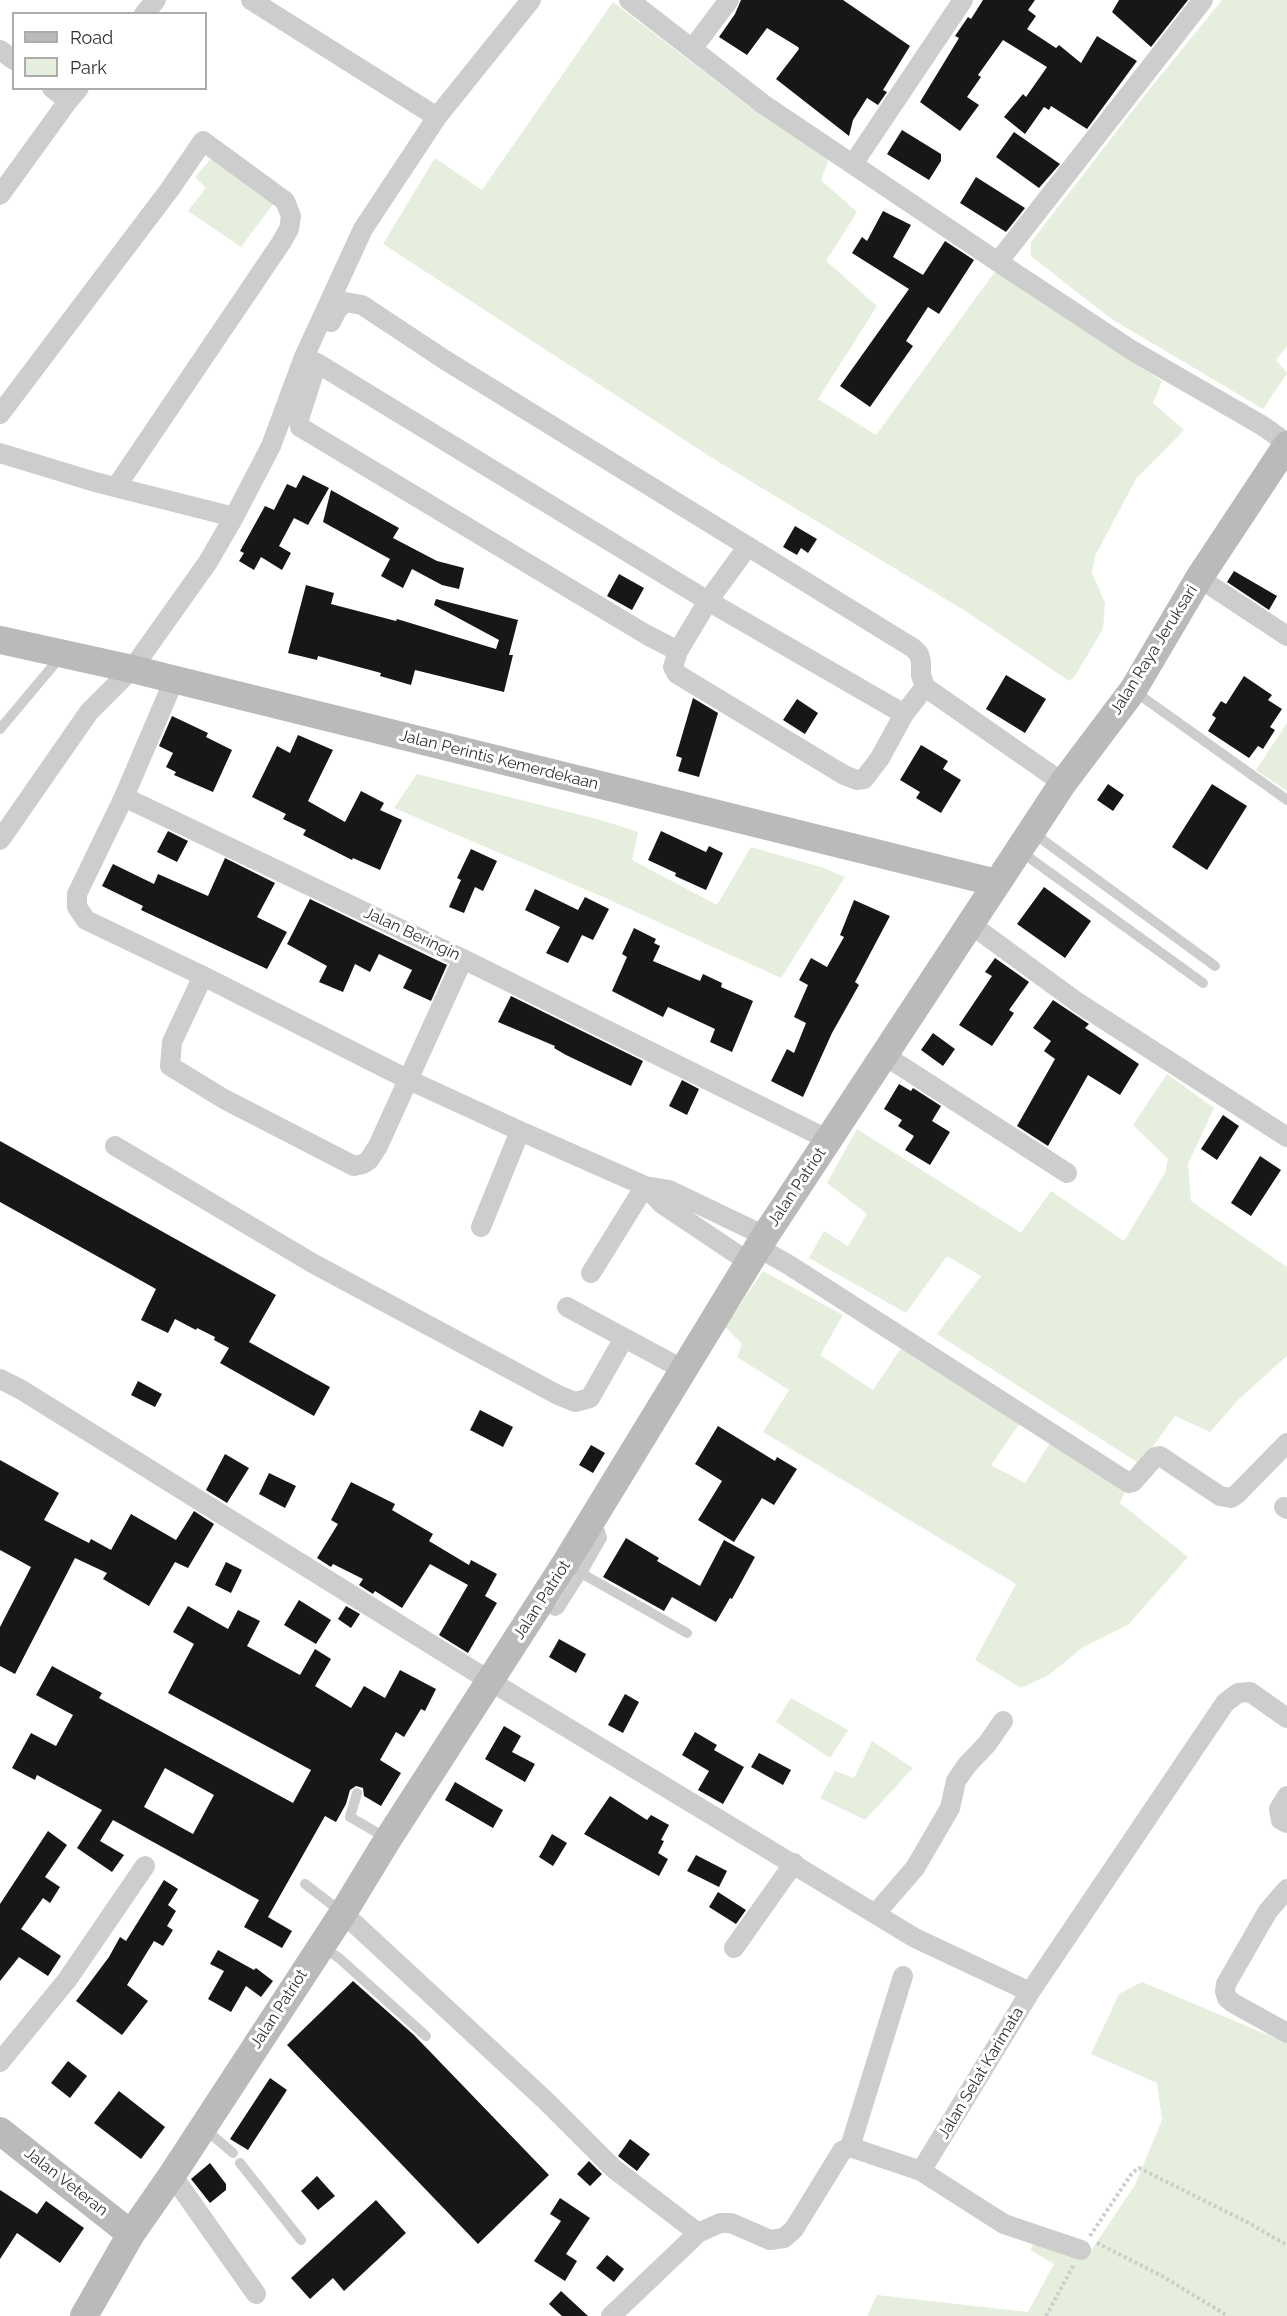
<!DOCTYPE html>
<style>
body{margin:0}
#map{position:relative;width:1287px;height:2316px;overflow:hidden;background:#fff;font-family:Raleway,sans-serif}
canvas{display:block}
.legend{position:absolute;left:12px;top:12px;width:195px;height:78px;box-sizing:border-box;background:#fff;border:2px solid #acacac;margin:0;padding:8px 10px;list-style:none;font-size:18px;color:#303030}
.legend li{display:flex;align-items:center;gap:12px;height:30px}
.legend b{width:30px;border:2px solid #acacac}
</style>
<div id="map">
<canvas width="1287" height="2316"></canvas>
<ul class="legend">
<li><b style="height:8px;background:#bababa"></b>Road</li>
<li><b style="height:16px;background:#e6efdd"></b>Park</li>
</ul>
</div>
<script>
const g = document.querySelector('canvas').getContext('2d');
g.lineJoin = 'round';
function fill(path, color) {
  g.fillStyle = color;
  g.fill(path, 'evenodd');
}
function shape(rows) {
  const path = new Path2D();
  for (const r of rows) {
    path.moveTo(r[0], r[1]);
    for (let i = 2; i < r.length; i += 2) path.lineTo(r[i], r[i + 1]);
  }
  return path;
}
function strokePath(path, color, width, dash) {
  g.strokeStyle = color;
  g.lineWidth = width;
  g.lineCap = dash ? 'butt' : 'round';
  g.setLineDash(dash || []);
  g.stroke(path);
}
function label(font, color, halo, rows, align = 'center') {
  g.font = font + ' Raleway,sans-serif';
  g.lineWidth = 6;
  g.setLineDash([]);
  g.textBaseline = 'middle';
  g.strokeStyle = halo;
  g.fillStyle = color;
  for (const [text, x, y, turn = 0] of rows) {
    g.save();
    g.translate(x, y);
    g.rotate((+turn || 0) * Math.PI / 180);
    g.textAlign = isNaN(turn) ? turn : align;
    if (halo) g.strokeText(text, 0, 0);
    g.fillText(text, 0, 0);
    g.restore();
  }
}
fill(shape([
 [1222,0,1287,0,1287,346,1276,360,1287,373,1263,409,1110,318,1031,256,1031,242,1141,100],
 [613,2,750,107,830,156,821,180,857,212,826,261,877,306,818,399,876,435,997,269,1162,381,1153,403,1184,430,1136,479,1095,556,1092,573,1105,603,1103,629,1075,676,1069,681,967,612,717,461,383,244,435,158,482,190],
 [214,155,274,203,241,247,188,211,206,188,195,177],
 [1287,723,1287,791,1256,770],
 [417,774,601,820,638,832,632,860,717,905,751,847,824,868,845,877,781,978,603,897,394,808],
 [1167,1074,1214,1108,1188,1164,1191,1201,1287,1267,1287,1356,1240,1398,1210,1432,1175,1416,1140,1464,937,1334,981,1276,947,1256,906,1313,809,1258,824,1231,848,1246,867,1214,827,1183,857,1129,1021,1233,1051,1191,1124,1241,1165,1173,1168,1159,1133,1125],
 [763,1271,843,1315,820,1355,873,1390,909,1336,1029,1410,991,1465,1025,1483,1060,1427,1132,1476,1120,1503,1188,1557,1129,1624,1082,1648,1049,1675,1021,1688,975,1660,1016,1584,763,1432,789,1390,737,1357,742,1344,725,1327],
 [791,1698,848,1730,830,1758,776,1722],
 [872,1741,913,1768,865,1820,820,1798,835,1771,854,1778],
 [1142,1982,1287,2043,1287,2316,867,2316,877,2295,1028,2312,1054,2264,1030,2250,1035,2241,1086,2258,1135,2185,1162,2120,1157,2083,1091,2054,1119,1994]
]), '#e6efdd');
fill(shape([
 [741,0,843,0,910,46,883,90,887,92,878,105,867,98,853,120,849,136,776,79,799,49,798,47,767,28,747,55,719,37,735,14],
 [983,0,1035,0,1028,10,1036,16,1027,29,1056,48,1059,45,1081,63,1097,36,1137,61,1087,129,1051,106,1049,110,1044,107,1025,134,1004,117,1023,94,1026,97,1047,67,1003,40,978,75,981,77,967,97,979,105,960,131,920,102,959,38,955,36,968,17,971,19],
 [1119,0,1188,0,1151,47,1112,12],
 [902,130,941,154,941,161,929,180,887,154],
 [1014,132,1060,164,1039,188,996,157],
 [976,177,1025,208,1006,232,960,203],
 [883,211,911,225,893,257,923,275,945,241,974,260,939,314,928,307,906,341,913,346,870,407,840,386,909,289,852,253,862,237,867,241],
 [303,475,329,488,308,525,294,518,279,546,291,553,282,570,261,557,254,570,239,561,244,553,240,551,265,506,274,510,287,484,296,488],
 [331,490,399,528,393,538,437,561,464,568,459,589,442,585,412,569,403,588,381,576,390,559,323,522],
 [795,526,817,539,808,553,801,548,797,555,783,547],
 [1234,571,1277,596,1269,610,1227,582],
 [619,574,644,588,632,610,607,596],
 [306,585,334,593,331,604,396,621,397,619,496,649,499,640,434,605,436,599,518,620,509,655,513,655,504,692,415,670,411,685,380,676,381,673,318,656,317,660,288,653],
 [1006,675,1046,699,1025,733,986,709],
 [1244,676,1272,695,1268,700,1282,709,1270,727,1275,730,1263,749,1258,746,1249,758,1208,731,1216,718,1212,715,1221,701,1226,704],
 [693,698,718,713,699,777,678,771,682,758,676,756],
 [797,699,818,713,805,734,783,720],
 [172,716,208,733,206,737,232,750,213,792,174,775,176,772,166,767,173,753,159,746],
 [298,735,333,750,308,801,345,822,361,791,384,803,380,810,402,820,380,870,353,858,352,860,303,835,306,830,283,819,286,814,252,797,277,746,290,753],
 [921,745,948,761,943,769,961,780,941,813,916,798,920,792,900,780],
 [1108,784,1124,795,1113,811,1097,800],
 [1212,784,1247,806,1207,870,1172,847],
 [168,831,188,841,177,862,157,852],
 [661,831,706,852,709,846,723,853,706,890,675,876,676,873,648,860],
 [471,849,497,861,483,891,475,887,464,913,449,907,461,880,457,878],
 [225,858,275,883,257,917,287,932,267,969,141,910,143,906,102,886,113,864,154,884,158,874,208,896],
 [1044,887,1091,921,1065,958,1017,924],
 [535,889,578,910,585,897,609,909,593,940,582,935,568,963,546,953,560,927,525,910],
 [310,899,447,965,431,1001,403,988,412,970,379,954,370,972,355,964,343,992,319,982,327,966,287,944],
 [854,900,890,916,855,982,859,985,832,1033,803,1097,771,1081,787,1049,794,1053,806,1023,794,1017,808,985,799,980,811,958,827,967,844,937,840,935],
 [634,928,656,939,654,943,660,946,653,961,700,981,703,974,722,983,721,987,753,1001,732,1052,710,1042,715,1029,668,1007,663,1017,612,991,627,957,622,954],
 [995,958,1029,982,1009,1010,1014,1013,992,1046,959,1025,992,976,985,972],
 [511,996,643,1061,631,1086,566,1055,554,1048,555,1046,498,1022],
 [1053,1000,1089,1024,1085,1028,1139,1064,1120,1095,1088,1075,1048,1146,1017,1126,1055,1059,1044,1051,1051,1041,1033,1028],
 [933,1033,955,1049,943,1066,921,1050],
 [682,1080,699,1089,687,1115,669,1106],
 [899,1084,911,1091,913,1088,941,1106,932,1121,950,1132,930,1165,905,1150,914,1136,898,1126,902,1120,884,1109],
 [1223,1115,1239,1126,1217,1160,1201,1149],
 [0,1141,276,1295,249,1342,330,1387,314,1416,220,1363,229,1348,214,1340,215,1337,197,1328,196,1330,175,1319,168,1333,141,1320,156,1289,0,1202],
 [1260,1156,1281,1170,1251,1216,1231,1203],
 [138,1381,162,1394,155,1407,131,1395],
 [480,1410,513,1427,503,1447,470,1430],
 [718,1426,775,1461,777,1457,797,1469,774,1505,762,1498,734,1542,698,1520,722,1481,695,1464],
 [591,1445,605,1453,593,1473,579,1465],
 [225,1454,249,1468,227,1503,206,1490],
 [0,1460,59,1493,44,1520,89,1543,91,1539,111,1550,131,1514,176,1540,194,1511,214,1524,188,1568,175,1562,149,1606,103,1579,107,1573,75,1558,15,1674,0,1666,0,1627,31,1567,0,1550],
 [269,1473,296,1486,285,1508,259,1494],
 [351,1482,395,1504,392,1510,433,1534,429,1541,469,1565,471,1560,497,1574,485,1596,497,1603,468,1653,439,1635,468,1585,430,1564,402,1608,375,1591,373,1594,359,1585,363,1579,333,1564,331,1567,317,1558,338,1524,331,1520],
 [626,1538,659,1558,657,1561,700,1586,724,1540,755,1557,732,1599,730,1598,716,1622,672,1597,664,1611,603,1577],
 [226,1562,242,1570,231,1593,215,1585],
 [299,1600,331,1620,316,1644,284,1625],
 [188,1606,228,1629,238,1610,260,1621,247,1646,300,1675,315,1649,331,1659,315,1686,351,1708,364,1686,385,1698,400,1670,436,1689,425,1711,421,1709,404,1737,396,1732,380,1760,401,1773,381,1806,364,1796,363,1788,356,1786,350,1790,346,1804,336,1822,325,1816,268,1917,292,1931,282,1948,244,1927,259,1900,113,1820,100,1841,124,1855,112,1872,77,1848,102,1810,37,1775,35,1780,12,1768,31,1733,56,1746,73,1715,36,1695,52,1666,102,1693,99,1698,293,1803,311,1770,168,1693,194,1644,173,1632],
 [165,1768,214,1795,193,1834,144,1807],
 [346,1606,360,1614,351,1628,338,1619],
 [559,1639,586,1654,576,1673,549,1657],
 [625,1694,639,1702,623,1733,608,1725],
 [504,1726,521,1736,512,1752,535,1764,525,1782,485,1759],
 [695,1732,717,1745,714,1750,744,1767,723,1804,698,1790,709,1771,682,1755],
 [759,1753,791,1770,783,1785,751,1767],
 [455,1782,503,1810,493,1828,445,1800],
 [610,1796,647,1820,651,1815,669,1825,661,1840,664,1841,658,1853,668,1859,659,1876,584,1834],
 [48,1831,67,1845,45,1877,60,1887,50,1903,43,1898,21,1929,61,1956,48,1976,19,1957,0,1981,0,1904],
 [552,1834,567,1843,553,1866,539,1857],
 [696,1855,727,1871,719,1887,687,1871],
 [164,1880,178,1889,168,1905,176,1911,167,1926,173,1930,163,1946,154,1941,127,1985,148,2001,122,2035,76,2001,109,1957,120,1937,126,1941],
 [718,1892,746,1910,736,1924,709,1907],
 [218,1950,254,1970,256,1968,273,1981,261,1997,246,1986,231,2012,208,1999,224,1971,210,1964],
 [353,1981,414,2035,549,2175,478,2244,287,2045],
 [68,2061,87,2076,70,2098,51,2083],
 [270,2078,287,2090,248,2150,230,2139],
 [119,2091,165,2127,141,2159,94,2123],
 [630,2139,650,2154,637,2171,618,2156],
 [589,2161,602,2174,590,2186,577,2174],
 [210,2163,226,2184,226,2190,210,2203,191,2179],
 [317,2176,335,2196,318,2210,301,2191],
 [0,2190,37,2214,46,2201,84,2228,60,2263,17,2233,0,2259],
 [560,2198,590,2218,566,2254,577,2261,565,2281,534,2261,561,2221,550,2214],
 [376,2200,406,2233,344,2291,333,2278,310,2299,291,2278],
 [607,2255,624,2269,614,2282,596,2268],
 [561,2291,588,2316,562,2316,549,2304]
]), '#171717');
strokePath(shape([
 [1090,2236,1132,2173,1139,2168,1245,2221,1287,2245],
 [1097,2243,1162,2276,1228,2316],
 [1046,2316,1073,2266]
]), '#cdcdcd', 4, [3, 3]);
strokePath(shape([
 [1134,691,1287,800],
 [0,729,62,655],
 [1032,832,1215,966],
 [1020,851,1203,983],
 [565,1564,687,1633],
 [542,1603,555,1611,559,1609,582,1573,602,1538,600,1531,590,1524],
 [357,1793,350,1817,388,1839],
 [305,1884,343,1913],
 [321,1946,339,1958,426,2036],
 [205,2129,233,2153],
 [240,2163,301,2240]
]), '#cdcdcd', 10);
strokePath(shape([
 [251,0,437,117],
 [629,0,763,104,998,262,1133,351,1263,426,1287,443],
 [144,14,156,0],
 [692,49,729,0],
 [0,50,14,60],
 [52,88,68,101],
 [853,164,963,0],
 [0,195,68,101,79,88],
 [998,262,1203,0],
 [331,322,337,310,345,302,362,305,445,360,913,648,919,654,921,662,921,675,925,687,1063,783],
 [304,357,317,363,299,419,300,427,647,635,678,651,673,667,677,674,844,775,857,780,864,779,880,758,904,714,925,687],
 [317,363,708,601,904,714],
 [0,414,170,189,203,141,285,201,291,216,289,229,281,243,116,487],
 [0,453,95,482,234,517],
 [1199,578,1287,636],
 [678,651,708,601,748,546],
 [174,680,124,797,463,959,829,1140],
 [124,797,77,894,77,907,86,920,203,976,409,1080,520,1131,645,1186,669,1190,765,1236],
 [0,840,89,712,132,669,208,562,234,517,271,446,304,357,363,229,437,117,531,0],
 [969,923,1077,1002,1287,1137],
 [203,976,172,1042,170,1066,224,1099,354,1166,363,1164,369,1160,378,1146,463,959],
 [884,1055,1067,1173],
 [115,1146,314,1264,558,1395,575,1402,590,1398,624,1338],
 [645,1186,662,1204,750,1263],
 [481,1227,520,1131],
 [759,1248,789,1265,1129,1483,1133,1482,1155,1457,1160,1456,1220,1496,1231,1498,1237,1494,1287,1443],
 [591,1273,645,1186],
 [567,1307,684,1370],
 [0,1379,20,1389,490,1681,915,1938,1030,1992],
 [1284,1507,1287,1509],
 [1287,1796,1279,1809,1281,1820,1287,1823],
 [1287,1889,1268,1911,1226,1984,1225,1991,1227,1998,1233,2003,1287,2033],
 [343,1913,545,2100,613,2168,698,2233],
 [876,1913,915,1868,950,1808,956,1781,967,1765,987,1744,1003,1721],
 [734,1948,794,1863],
 [0,2062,67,1980,145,1866],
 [850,2147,903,1976],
 [921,2171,1004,2224,1081,2250],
 [172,2175,256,2294],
 [611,2316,698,2233,720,2223,731,2223,770,2240,784,2238,794,2229,842,2151,850,2147,921,2171,1030,1992,1225,1703,1238,1693,1250,1692,1287,1718]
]), '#cdcdcd', 20);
strokePath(shape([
 [0,640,132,669,997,883],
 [0,2131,131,2234],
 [84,2316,131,2234,172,2175,343,1913,388,1839,565,1564,765,1236,1063,783,1133,690,1199,578,1287,445]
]), '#bababa', 28);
label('16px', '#303030', '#fff', [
 ["Jalan Raya Jeruksari",1154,650,-58],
 ["Jalan Perintis Kemerdekaan",499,760,14],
 ["Jalan Beringin",412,934,25],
 ["Jalan Patriot",797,1187,-56],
 ["Jalan Patriot",542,1600,-57],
 ["Jalan Patriot",279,2009,-57],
 ["Jalan Selat Karimata",981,2073,-59],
 ["Jalan Veteran",66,2182,38]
]);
</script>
